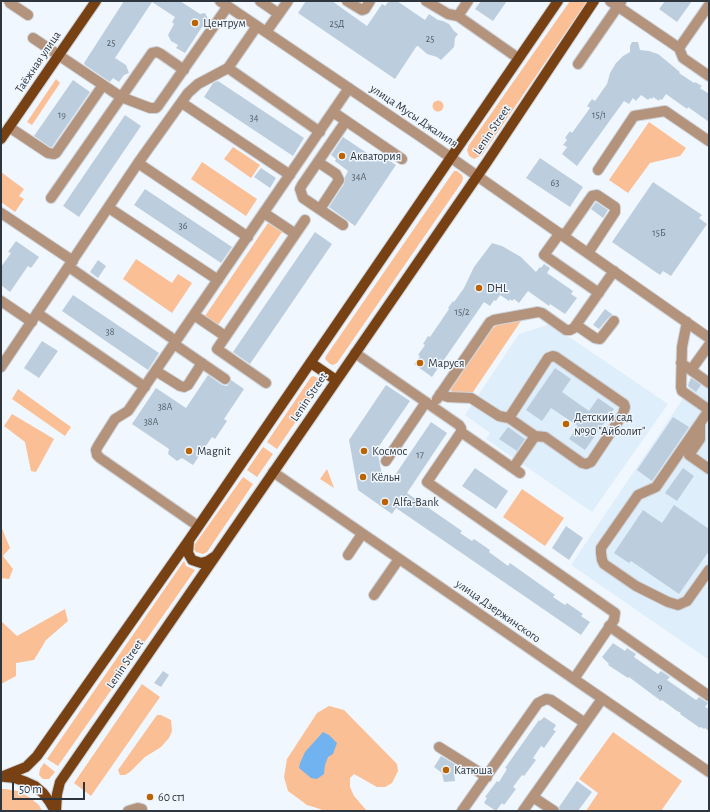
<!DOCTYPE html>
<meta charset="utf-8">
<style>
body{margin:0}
#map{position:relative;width:710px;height:812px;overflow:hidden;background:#f0f7fe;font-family:"Alegreya Sans",sans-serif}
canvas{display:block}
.frame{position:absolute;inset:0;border:2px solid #2e353c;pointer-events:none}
.scale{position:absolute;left:12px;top:782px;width:73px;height:18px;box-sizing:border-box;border:2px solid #2e353c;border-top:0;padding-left:5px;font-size:12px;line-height:14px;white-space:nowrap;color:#2e353c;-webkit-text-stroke:3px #f0f7fe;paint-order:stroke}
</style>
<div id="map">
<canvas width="710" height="812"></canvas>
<div class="frame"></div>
<div class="scale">50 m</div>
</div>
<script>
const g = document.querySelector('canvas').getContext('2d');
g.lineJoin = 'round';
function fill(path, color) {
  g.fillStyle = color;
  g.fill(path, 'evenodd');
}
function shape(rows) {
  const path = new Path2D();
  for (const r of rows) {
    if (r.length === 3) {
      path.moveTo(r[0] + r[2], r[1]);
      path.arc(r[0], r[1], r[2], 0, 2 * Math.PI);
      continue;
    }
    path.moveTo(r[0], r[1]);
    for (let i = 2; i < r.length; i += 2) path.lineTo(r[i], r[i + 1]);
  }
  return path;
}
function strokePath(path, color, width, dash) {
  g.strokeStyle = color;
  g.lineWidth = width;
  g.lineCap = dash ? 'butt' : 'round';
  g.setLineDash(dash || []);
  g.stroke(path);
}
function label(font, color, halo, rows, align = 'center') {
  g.font = font + ' "Alegreya Sans",sans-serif';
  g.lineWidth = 3;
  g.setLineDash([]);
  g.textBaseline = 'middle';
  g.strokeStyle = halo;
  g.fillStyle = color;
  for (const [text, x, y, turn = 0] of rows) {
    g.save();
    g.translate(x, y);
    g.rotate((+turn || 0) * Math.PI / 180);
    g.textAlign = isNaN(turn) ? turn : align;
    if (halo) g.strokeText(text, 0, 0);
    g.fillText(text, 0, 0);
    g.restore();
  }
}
fill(shape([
 [550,324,668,404,592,512,486,439,490,433,465,415,519,334],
 [692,377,709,388,709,660,571,565,690,388,686,385]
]), '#dfeefb');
fill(shape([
 [570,1,587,1,482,155,474,159,469,156,467,150,469,145],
 [56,79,60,83,32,125,27,122],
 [438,106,5.5],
 [649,122,686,148,680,156,650,163,628,193,609,180],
 [233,147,260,165,251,178,224,159],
 [202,162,257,199,246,216,191,179],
 [454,171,457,171,462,175,463,178,462,182,337,363,333,365,330,364,325,359,326,356],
 [1,172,24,189,19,196,24,199,15,212,1,202],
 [268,223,282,232,218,325,205,316],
 [136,259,172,283,178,274,192,283,172,313,123,279],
 [521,321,473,392,452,393,451,389,493,328,497,325],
 [313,376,320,379,322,382,321,385,277,449,267,442,311,377],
 [18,389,71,427,65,436,12,399],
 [12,414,54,439,36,472,31,471,25,442,4,426],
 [263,447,273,454,257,477,247,470],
 [327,469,334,488,320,479],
 [243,477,253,484,207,552,203,554,196,552,194,549,195,544],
 [522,489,564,518,545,546,503,517],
 [1,526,10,548,3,556,13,569,9,579,1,578],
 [184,561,186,566,195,570,58,766,47,759],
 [65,609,68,621,46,640,34,660,16,663,16,676,1,684,1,621,17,636],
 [142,684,160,697,91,796,74,783],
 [329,706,344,710,397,764,398,771,392,783,385,787,377,787,354,774,350,778,350,787,354,796,367,811,324,811,320,809,307,805,288,791,284,777,287,759,317,713],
 [157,715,161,715,171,720,172,731,169,738,161,747,145,757,130,772,125,775,120,775,118,770],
 [613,732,682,781,661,811,586,811,598,793,579,779],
 [44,763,55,772,49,779,43,779,39,775,40,769],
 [5,789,18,791,29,797,39,805,42,811,1,811,1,789]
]), '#fbbf96');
fill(shape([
 [323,732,329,735,337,743,333,754,328,757,325,765,324,774,317,779,311,778,299,768,300,763,305,752]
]), '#70b3f0');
fill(shape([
 [124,1,180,1,200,14,205,13,209,21,206,26,202,27,185,53,176,48,178,45,171,41,168,35,174,24,172,22,175,17,152,2,115,58,126,65,129,73,124,75,119,82,113,78,110,82,85,65,84,63],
 [306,1,332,1,367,26,382,4,385,6,389,1,397,1,425,20,429,14,438,20,443,21,449,24,454,31,458,34,455,38,454,47,441,60,437,57,427,54,418,46,416,47,395,79,298,13],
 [481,1,507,1,493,21,475,9],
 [665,1,692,1,677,22,659,9],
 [632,42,638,42,640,50,649,51,658,54,680,72,679,73,694,83,695,82,702,86,700,88,709,94,709,122,688,107,687,109,666,94,662,100,660,99,659,101,653,97,652,99,650,98,648,100,641,95,636,101,633,98,629,104,624,101,577,166,562,154,567,147,563,145,567,140,565,138,570,131,572,133,590,108,587,106,592,99,595,101,607,84,610,73,616,63,623,56,630,52,630,46],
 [73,80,90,92,52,147,50,147,34,136],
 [218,81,304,138,293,156,204,97,213,83],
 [125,115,141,126,79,217,63,206],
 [343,137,376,159,380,154,396,165,355,226,329,207,344,184,345,177,348,171,335,161,336,159,331,155],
 [540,158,583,187,570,207,526,178],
 [261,168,276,178,270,188,254,177],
 [653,182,702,215,699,218,707,224,671,276,663,271,660,275,612,242],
 [145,189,232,247,221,263,134,205],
 [596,202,608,210,603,218,591,209],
 [315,232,332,244,250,364,233,352],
 [16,241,39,257,31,268,28,266,10,292,1,285,1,267,11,253,8,252],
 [492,243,502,246,521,257,536,272,540,267,541,268,544,264,550,268,547,273,573,291,571,294,577,298,565,314,550,304,549,306,528,291,519,303,514,299,512,301,510,299,509,301,500,295,496,301,494,300,490,306,484,302,432,377,414,364,420,356,418,355,425,345,423,344,428,336,430,337,449,309,448,308,453,301,454,302,464,288,474,267],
 [98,260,106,266,98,278,90,272],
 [73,295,159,353,148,370,62,311],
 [605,309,613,315,609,317,599,329,593,325],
 [42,341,58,351,39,378,24,368],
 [555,368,571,379,562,392,589,411,598,398,614,409,585,450,569,439,578,426,551,408,542,421,526,410],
 [208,375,222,385,227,386,231,380,244,389,224,419,227,421,215,439,212,437,193,465,182,458,177,461,168,454,169,449,132,424,156,388,186,408],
 [691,378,701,385,696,392,688,386],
 [386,385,410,401,377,449,382,475,391,481,431,422,447,433,407,493,462,531,460,533,472,541,474,539,490,550,489,552,504,563,508,566,510,563,555,595,553,597,565,605,567,603,583,614,581,616,590,622,581,635,396,508,392,514,358,490,349,440],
 [673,417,689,427,652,481,637,470],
 [508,427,525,439,517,451,499,439],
 [475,468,508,491,496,509,462,486],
 [683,468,694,476,677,501,665,493],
 [674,505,709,529,709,551,679,594,631,561,629,563,614,553,643,510,662,523],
 [566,526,583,538,569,560,552,548],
 [613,643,625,651,627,648,636,654,634,657,658,674,661,671,670,677,667,680,696,700,699,697,708,703,705,707,709,709,709,731,705,728,704,729,701,727,700,728,680,714,681,713,677,711,662,700,661,701,629,677,628,678,608,665,609,664,602,657],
 [163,671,169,675,161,687,154,683],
 [544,717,556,725,553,730,556,731,544,748,541,746,533,758,536,760,524,776,522,775,513,787,516,789,504,805,502,803,496,811,484,803,487,798,485,797,497,781,499,782,507,769,505,768,539,720,540,721],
 [441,756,458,766,454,772,455,781,444,782,442,773,434,767],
 [577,781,592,792,578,811,560,811,559,807]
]), '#bccede');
const minor = shape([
 [9,1,10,3,28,15],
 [220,1,430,143,709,338],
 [260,1,279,14],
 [347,1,362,10,365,9,370,1],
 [426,1,448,14,458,16],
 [468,1,458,16,518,58],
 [610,1,679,48,683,58,709,76],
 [266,32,288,1],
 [33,38,121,97,150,108,156,108,158,106,228,6],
 [679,48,709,5],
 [578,64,621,2],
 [228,68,320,132],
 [182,103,290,175],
 [333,112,402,159],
 [9,127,48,153,54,154,56,153,103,85],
 [318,162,336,174,339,180,320,209],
 [138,163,248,237],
 [598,170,634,116,665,111,709,141],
 [51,198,152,53,157,52,161,54,184,70],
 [109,208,218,280],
 [1,213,73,261],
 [264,213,294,233],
 [343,225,303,198,300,189,302,185,346,121],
 [560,233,544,255,599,293],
 [564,236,592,196,597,195,615,207,615,212,588,253],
 [69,267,176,341],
 [1,301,32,322],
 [37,313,145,387],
 [194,315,225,336],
 [687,322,682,347,681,387,682,391,709,410],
 [576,325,595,338,600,339,614,321],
 [174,344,225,379],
 [355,353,459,425,461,428,461,432,427,482,615,613,614,620,574,679],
 [681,363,709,383],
 [1,367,138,163,188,93,198,84,228,68,257,26],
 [691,370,709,345],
 [156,371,180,386,184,387,188,385,202,363],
 [266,383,217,349,305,220],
 [440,394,448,397,471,398,499,416,509,418,535,436,545,437,582,463,586,464,591,462,623,414,625,407,624,404,556,357,553,356,548,358,509,418],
 [437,399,490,322,494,320,538,312,542,313,566,330,570,330,574,328,614,271],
 [709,410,656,487,638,495,601,548,601,553,602,560,604,564,636,586,668,602,678,605,687,601,709,570],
 [700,424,700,439,689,455,709,469],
 [461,432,520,473],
 [386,461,426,402],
 [513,468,535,436],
 [273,472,709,772],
 [198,526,100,458,97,455,96,450,98,446,115,419,128,411,349,88],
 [348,555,362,534],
 [374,595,399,559],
 [609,626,709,696],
 [439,747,487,777],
 [533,797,554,811],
 [128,811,138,808,142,809],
 [462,811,538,703,546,699,551,700,585,723],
 [523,811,602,699]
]);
const major = shape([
 [1,139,96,1],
 [311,363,336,380],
 [189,540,188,553,192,560,201,563,208,561,214,557],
 [1,777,26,767,37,756,189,540,558,1],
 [5,777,15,778,26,782,35,786,43,793,49,801,55,811],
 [56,811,57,794,60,782,487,162,594,1]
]);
strokePath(minor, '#cdd4db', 12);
strokePath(major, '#cdd4db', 12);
strokePath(minor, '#b4937d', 10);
strokePath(major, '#784113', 10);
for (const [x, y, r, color] of [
 [195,23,4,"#bb6201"],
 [342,156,4,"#bb6201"],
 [479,288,4,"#bb6201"],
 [420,363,4,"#bb6201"],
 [566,424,4,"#bb6201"],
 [189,451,4,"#bb6201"],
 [364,451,4,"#bb6201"],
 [363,477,4,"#bb6201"],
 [385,502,4,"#bb6201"],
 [446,770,4,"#bb6201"],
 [150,797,4,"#bb6201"]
]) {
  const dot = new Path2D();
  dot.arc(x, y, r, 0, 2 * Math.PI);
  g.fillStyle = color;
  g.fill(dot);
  strokePath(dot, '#f0f7fe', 1.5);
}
label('10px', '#525b64', null, [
 ["25Д",337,24],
 ["25",430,39],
 ["25",111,43],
 ["19",62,115],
 ["15/1",599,115],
 ["34",254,118],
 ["34А",359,177],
 ["63",555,183],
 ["36",183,226],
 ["15Б",659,233],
 ["15/2",462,312],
 ["38",110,332],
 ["38А",165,407],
 ["38А",151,422],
 ["17",420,455],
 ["9",660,687]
]);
label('12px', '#2e353c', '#f0f7fe', [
 ["Центрум",203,23],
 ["Акватория",350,156],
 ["DHL",487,288],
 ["Маруся",428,363],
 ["Детский сад",574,417],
 ["№90 \"Айболит\"",574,431],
 ["Magnit",197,451],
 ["Космос",372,451],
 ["Кёльн",371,477],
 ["Alfa-Bank",393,502],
 ["Катюша",454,770],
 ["60 ст1",158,797]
], 'left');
label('12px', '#2e353c', '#f0f7fe', [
 ["Таёжная улица",38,62,-56],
 ["улица Мусы Джалиля",414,116,34],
 ["Lenin Street",492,130,-56],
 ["Lenin Street",309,397,-56],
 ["улица Дзержинского",498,611,35],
 ["Lenin Street",125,664,-56]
]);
</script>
